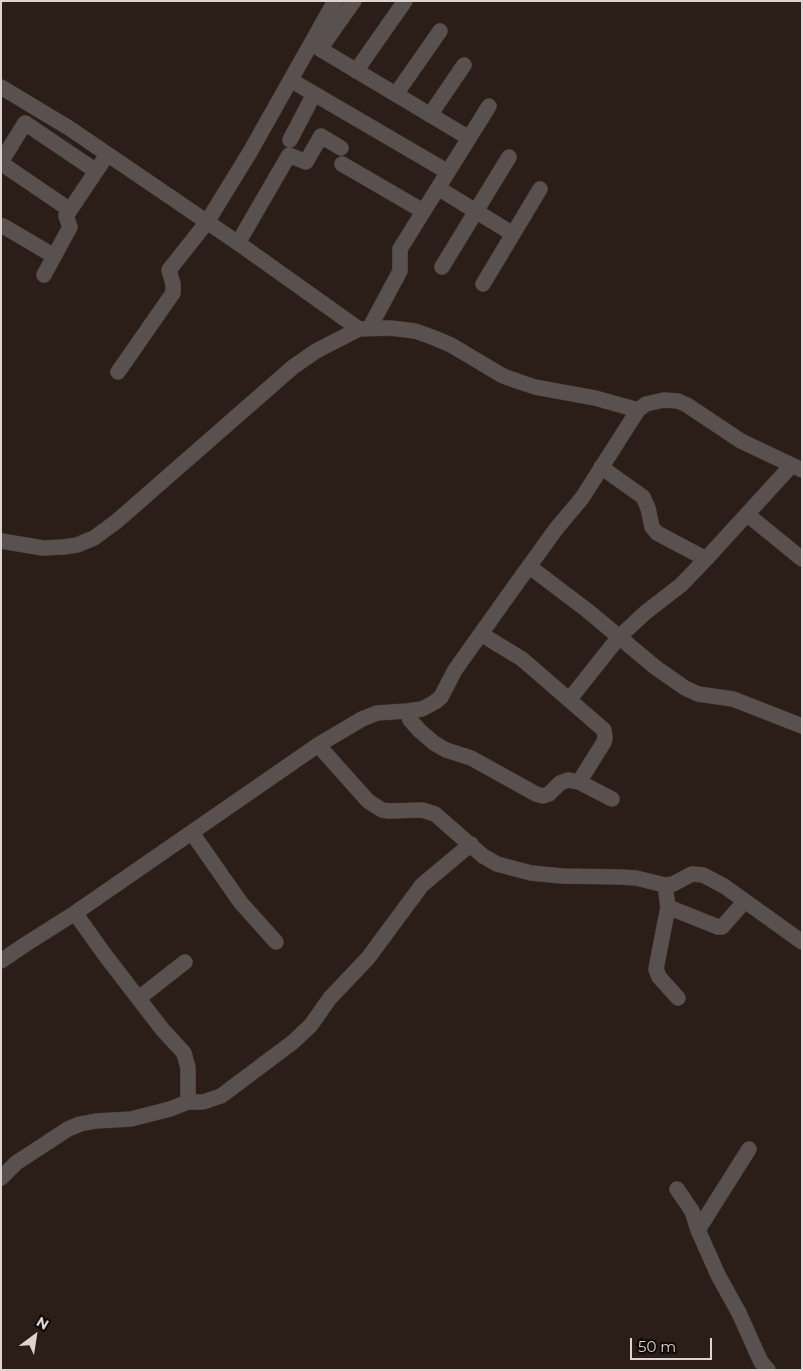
<!DOCTYPE html>
<style>
body{margin:0}
#map{position:relative;width:803px;height:1371px;overflow:hidden;background:#2b1d17;font-family:Montserrat,sans-serif}
canvas{display:block}
.frame{position:absolute;inset:0;border:2px solid #ddd3cf;pointer-events:none}
.north{position:absolute;left:10px;top:1311px;width:50px;height:50px;-webkit-text-stroke:4px #0f0907;paint-order:stroke;rotate:31deg;font-size:14px;font-weight:700;line-height:20px;text-align:center;color:#ddd3cf}
.north::after{content:'';display:block;margin:auto;width:18px;height:22px;background:#ddd3cf;clip-path:polygon(50% 0,100% 100%,50% 72%,0 100%)}
.scale{position:absolute;left:630px;top:1338px;width:82px;height:22px;box-sizing:border-box;border:2px solid #ddd3cf;border-top:0;padding-left:6px;font-size:15px;line-height:18px;white-space:nowrap;color:#ddd3cf;-webkit-text-stroke:4px #0f0907;paint-order:stroke}
</style>
<div id="map">
<canvas width="803" height="1371"></canvas>
<div class="frame"></div>
<div class="north">N</div>
<div class="scale">50 m</div>
</div>
<script>
const g = document.querySelector('canvas').getContext('2d');
g.lineJoin = 'round';
function shape(rows) {
  const path = new Path2D();
  for (const r of rows) {
    path.moveTo(r[0], r[1]);
    for (let i = 2; i < r.length; i += 2) path.lineTo(r[i], r[i + 1]);
  }
  return path;
}
function strokePath(path, color, width, dash) {
  g.strokeStyle = color;
  g.lineWidth = width;
  g.lineCap = dash ? 'butt' : 'round';
  g.setLineDash(dash || []);
  g.stroke(path);
}
const minor = shape([
 [354,1,320,49,469,138],
 [356,71,405,1],
 [299,85,448,172],
 [1,87,69,128,238,243,359,329],
 [396,94,440,31],
 [430,115,464,65],
 [290,140,314,94],
 [1,162,25,123,96,171],
 [1,163,70,210],
 [342,164,423,211],
 [438,188,513,234],
 [3,226,54,256],
 [238,243,289,155,306,162,321,136,341,148],
 [442,267,509,157],
 [44,275,70,227,66,216,107,155],
 [483,284,540,189],
 [370,327,400,271,400,249,489,106],
 [118,372,173,293,173,284,169,270,207,222,250,152,335,1],
 [748,515,802,559],
 [1,541,43,548,63,547,77,545,94,538,117,521,293,367,316,351,359,329,390,328,415,331,432,337,451,345,503,376,517,381,535,387,595,398,638,410],
 [706,559,791,466],
 [530,567,588,611,655,667,685,688,698,694,733,699,802,726],
 [481,634,522,659,604,730,605,738,604,742,579,782],
 [569,700,619,637,646,612,681,585,706,559,657,533,652,527,648,508,643,497,601,467],
 [407,711,410,720,420,731,434,743,446,750,471,758,536,794,543,796,549,794,560,783,568,780,579,782,612,799],
 [318,745,368,801,382,810,389,811,422,810,435,814,483,856,497,864,531,873,562,876,620,877,636,878,665,885,673,884,692,874,703,875,724,886,802,942],
 [192,833,241,903,276,942],
 [665,885,668,907,656,969,659,977,678,998],
 [668,907,718,927,722,927,745,901],
 [1,961,26,944,75,913,318,745,362,719,377,713,407,711,422,709,435,702,441,697,455,670,512,590,556,529,582,498,638,410,646,404,664,400,678,401,687,405,741,441,802,470],
 [139,998,185,962],
 [188,1102,203,1102,221,1096,293,1042,311,1025,330,998,368,958,422,885,471,844],
 [749,1149,698,1230,718,1275,739,1313,761,1362,768,1370],
 [1,1178,16,1163,68,1129,80,1124,96,1121,131,1119,170,1109,188,1102,188,1068,184,1053,162,1029,105,955,75,913],
 [677,1189,692,1211,698,1230]
]);
strokePath(minor, '#473a34', 16);
strokePath(minor, '#595150', 15);
</script>
